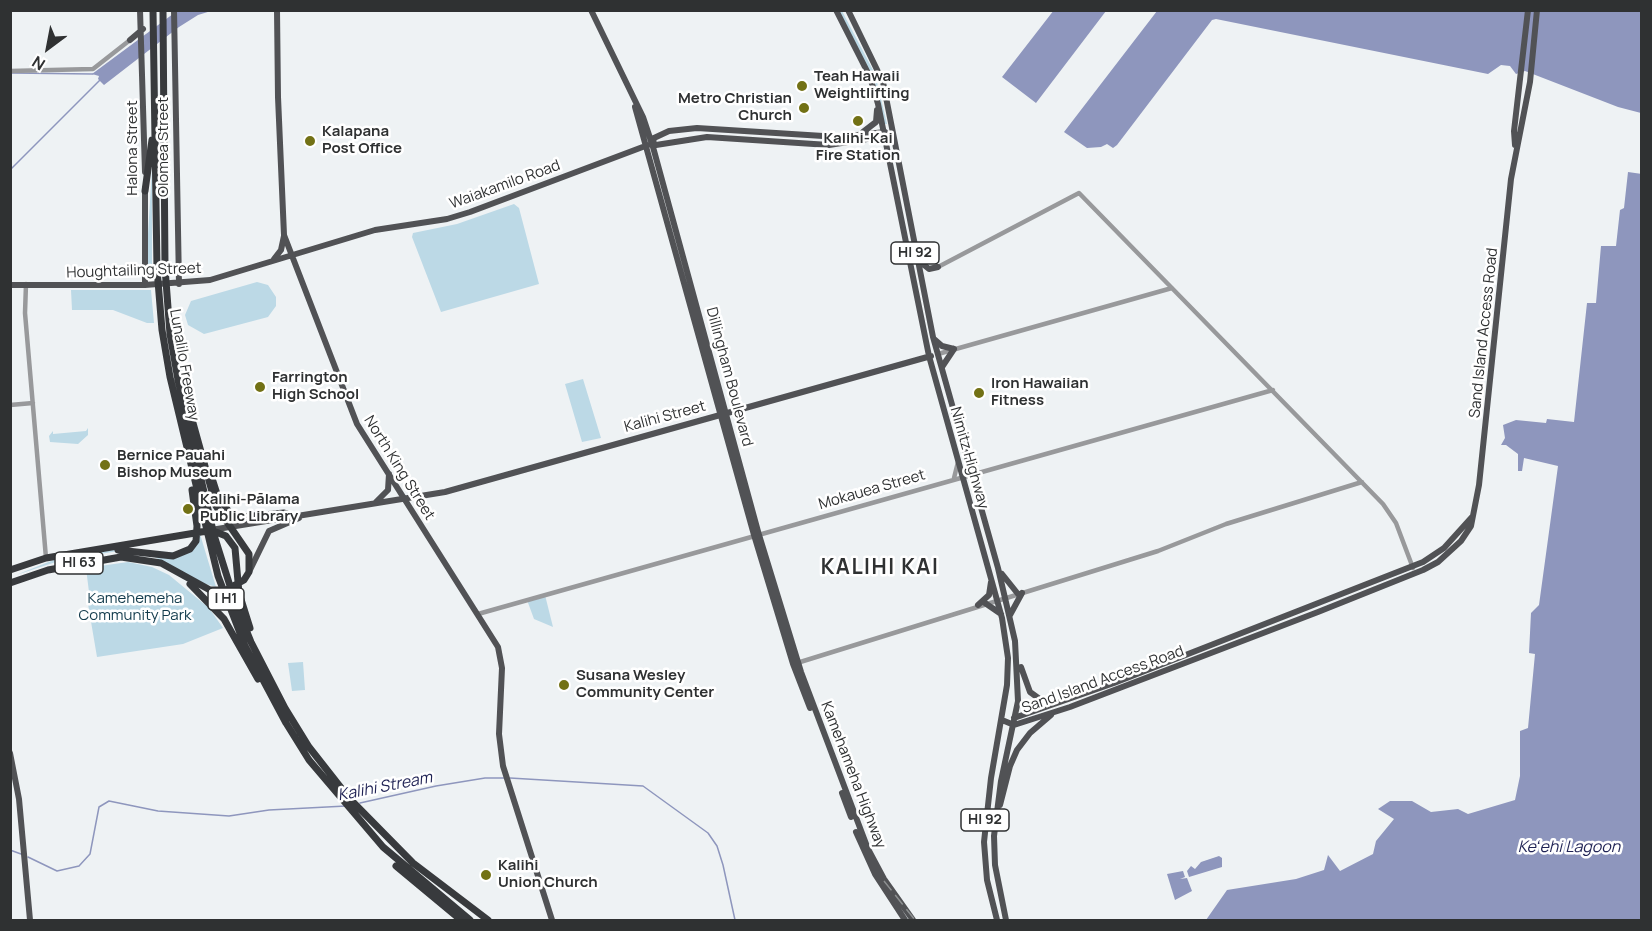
<!DOCTYPE html>
<meta charset="utf-8">
<style>
body{margin:0}
#map{position:relative;width:1652px;height:931px;overflow:hidden;background:#eef2f4;font-family:Manrope,sans-serif}
canvas{display:block}
.frame{position:absolute;inset:0;border:12px solid #2f3132;pointer-events:none}
.north{position:absolute;left:18px;top:18px;width:60px;height:60px;-webkit-text-stroke:4px #fff;paint-order:stroke;rotate:212deg;font-size:16px;font-weight:700;line-height:24px;text-align:center;color:#2f3132}
.north::after{content:'';display:block;margin:auto;width:21px;height:27px;background:#2f3132;clip-path:polygon(50% 0,100% 100%,50% 72%,0 100%)}
</style>
<div id="map">
<canvas width="1652" height="931"></canvas>
<div class="frame"></div>
<div class="north">N</div>
</div>
<script>
const g = document.querySelector('canvas').getContext('2d');
g.lineJoin = 'round';
function fill(path, color) {
  g.fillStyle = color;
  g.fill(path, 'evenodd');
}
function shape(rows) {
  const path = new Path2D();
  for (const r of rows) {
    path.moveTo(r[0], r[1]);
    for (let i = 2; i < r.length; i += 2) path.lineTo(r[i], r[i + 1]);
  }
  return path;
}
function strokePath(path, color, width, dash) {
  g.strokeStyle = color;
  g.lineWidth = width;
  g.lineCap = dash ? 'butt' : 'round';
  g.setLineDash(dash || []);
  g.stroke(path);
}
function label(font, color, halo, rows, align = 'center') {
  g.font = font + ' Manrope,sans-serif';
  g.lineWidth = 5;
  g.setLineDash([]);
  g.textBaseline = 'middle';
  g.strokeStyle = halo;
  g.fillStyle = color;
  for (const [text, x, y, turn = 0] of rows) {
    g.save();
    g.translate(x, y);
    g.rotate((+turn || 0) * Math.PI / 180);
    g.textAlign = isNaN(turn) ? turn : align;
    if (halo) g.strokeText(text, 0, 0);
    g.fillText(text, 0, 0);
    g.restore();
  }
}
fill(shape([
 [837,11,842,11,875,74,887,124,884,124,875,83],
 [152,169,152,270,148,277,148,234],
 [514,204,519,208,539,284,441,312,412,237,413,233,457,224],
 [257,282,268,285,276,297,276,306,268,317,204,334,188,325,185,315,191,301],
 [71,290,151,290,154,323,147,323,113,310,72,310],
 [583,379,601,438,582,442,565,384],
 [88,428,88,435,78,444,50,442,49,436,53,431,53,434,86,431],
 [200,534,216,587,199,582,153,556,118,551,59,561,16,575,61,557,122,549,183,553],
 [128,562,152,567,169,575,209,608,223,628,183,644,97,657,88,604,90,600,86,568],
 [545,595,553,627,534,619,527,600],
 [303,662,305,690,292,691,288,663]
]), '#bcd9e6');
fill(shape([
 [1054,10,1106,11,1036,103,1002,77],
 [177,11,211,11,198,15,179,27,104,85,98,79,99,76,92,74],
 [1157,11,1641,11,1641,113,1618,107,1525,71,1516,74,1510,66,1501,65,1488,74,1216,19,1212,20,1117,145,1113,148,1107,144,1101,147,1087,148,1064,132],
 [1628,172,1642,174,1641,920,1206,920,1227,890,1296,879,1324,870,1328,855,1340,871,1373,854,1376,841,1394,819,1378,809,1390,801,1412,801,1431,812,1458,809,1468,814,1515,800,1520,776,1520,731,1528,728,1535,654,1529,653,1531,613,1539,605,1558,466,1524,458,1522,471,1518,471,1518,454,1506,445,1501,445,1505,438,1503,425,1516,420,1546,423,1547,419,1574,422,1587,303,1596,303,1601,246,1616,246,1620,210,1624,208],
 [1219,856,1222,858,1222,867,1189,877,1187,871,1191,866,1195,869,1201,862],
 [1183,871,1185,877,1180,879,1187,878,1192,891,1175,900,1167,874]
]), '#8e96bd');
strokePath(shape([
 [11,73,93,74],
 [10,170,101,79],
 [510,778,643,786,708,833,717,846,723,865,735,920],
 [360,803,436,786,485,778,505,778],
 [10,850,21,854],
 [28,857,57,871,79,866,90,854,99,807,109,801,158,811,229,816,269,810,346,806]
]), '#8e96bd', 1.5);
strokePath(shape([
 [10,71,93,69,130,40],
 [938,267,1079,193,1383,504,1396,523,1413,568],
 [26,284,25,313,46,558],
 [938,354,1172,288],
 [10,405,33,403],
 [954,478,958,462],
 [478,614,1273,390],
 [797,663,1158,551,1226,524,1362,482]
]), '#98999b', 4.5);
strokePath(shape([
 [140,10,145,172],
 [174,10,179,284],
 [277,10,278,97,284,235,357,424,498,647,502,668,499,734,503,766,552,920],
 [591,10,643,117,653,147,759,535,801,672,868,849,884,879,913,920],
 [836,10,870,77,878,104,929,356,1002,618,1008,658,1007,685,991,778,984,842,987,880,997,920],
 [848,10,883,82,933,337,998,568,1015,641,1018,701,1001,781,994,836,995,865,1006,920],
 [130,40,143,29],
 [635,107,754,535,793,664,810,708],
 [863,132,876,122,877,110],
 [653,143,654,138,669,131,697,128,839,137,885,132],
 [653,143,656,145,707,137,829,145,886,136],
 [1515,145,1514,131,1528,10],
 [274,259,281,250,284,236],
 [918,260,929,269,938,267],
 [10,285,145,285,210,280,375,230,447,219,470,212,648,145],
 [145,285,145,188],
 [934,339,942,346,954,349],
 [942,367,954,349],
 [375,503,388,490,389,474],
 [211,530,445,492,931,356],
 [249,572,269,531,299,518],
 [1002,574,1018,594],
 [985,603,1001,614],
 [978,605,989,595,991,582],
 [1010,615,1022,593],
 [1021,667,1030,692,1041,700,1056,703],
 [1014,718,1114,683,1423,562,1444,548,1472,517],
 [1002,720,1014,725,1070,707,1318,612,1423,570,1438,562,1461,541,1471,526,1479,485,1511,179,1530,82,1537,10],
 [10,753,19,799,30,920],
 [842,793,851,817],
 [1000,805,1010,766,1017,750,1030,733,1051,715],
 [856,832,875,874,905,920]
]), '#515255', 6);
strokePath(shape([
 [153,10,157,269,162,330,170,377,218,576,245,646,286,723,309,760,383,847,470,920],
 [163,10,165,268,170,334,178,380,214,535,236,605,251,642,285,708,309,747,349,798,413,863,488,920],
 [145,191,152,140],
 [211,475,218,497,230,513,243,517,284,513,295,517],
 [118,550,173,556,190,549,196,541,197,526,192,490],
 [10,570,46,558,70,554,207,531,216,532,226,536,235,548,239,593,250,628],
 [10,583,48,570,121,557,161,563,210,590,226,590,244,580,249,572,249,554,216,506,188,405],
 [190,584,224,619,258,679],
 [396,866,461,920]
]), '#383a3d', 7);
strokePath(shape([
 [884,881,915,920]
]), '#8d9091', 1.5, [12, 6]);
for (const [x, y, r, color] of [
 [802,86,6,"#727115"],
 [804,108,6,"#727115"],
 [858,121,6,"#727115"],
 [310,141,6,"#727115"],
 [260,387,6,"#727115"],
 [979,393,6,"#727115"],
 [105,465,6,"#727115"],
 [188,509,6,"#727115"],
 [564,685,6,"#727115"],
 [486,875,6,"#727115"]
]) {
  const dot = new Path2D();
  dot.arc(x, y, r, 0, 2 * Math.PI);
  g.fillStyle = color;
  g.fill(dot);
  strokePath(dot, '#fff', 2);
}
for (const [x, y, w] of [
 [915,253,48],
 [79,563,48],
 [226,599,36],
 [985,820,48]
]) {
  const box = new Path2D();
  box.roundRect(x - w / 2, y - 11, w, 22, 4.5);
  g.fillStyle = '#fff';
  g.fill(box);
  strokePath(box, '#2f3132', 1.5);
}
label('bold 14px', '#2f3132', null, [
 ["HI 92",915,253],
 ["HI 63",79,563],
 ["I H1",226,599],
 ["HI 92",985,820]
]);
label('bold 15px', '#2f3132', '#fff', [
 ["Teah Hawaii",814,77],
 ["Weightlifting",814,94],
 ["Metro Christian",792,99,"right"],
 ["Church",792,116,"right"],
 ["Kalapana",322,132],
 ["Post Office",322,149],
 ["Kalihi-Kai",858,139,"center"],
 ["Fire Station",858,156,"center"],
 ["Farrington",272,378],
 ["High School",272,395],
 ["Iron Hawaiian",991,384],
 ["Fitness",991,401],
 ["Bernice Pauahi",117,456],
 ["Bishop Museum",117,473],
 ["Kalihi-Pālama",200,500],
 ["Public Library",200,517],
 ["Susana Wesley",576,676],
 ["Community Center",576,693],
 ["Kalihi",498,866],
 ["Union Church",498,883]
], 'left');
label('15px', '#2f3132', '#fff', [
 ["Olomea Street",164,147,-90],
 ["Halona Street",133,148,-90],
 ["Waiakamilo Road",505,185,-20],
 ["Houghtailing Street",134,271,-2],
 ["Sand Island Access Road",1484,333,-84],
 ["Lunalilo Freeway",184,365,80],
 ["Dillingham Boulevard",729,377,75],
 ["Kalihi Street",665,417,-15],
 ["Nimitz Highway",969,458,74],
 ["North King Street",399,468,58],
 ["Mokauea Street",872,490,-16],
 ["Sand Island Access Road",1103,680,-20],
 ["Kamehameha Highway",853,775,69]
]);
label('15px', '#113a4b', '#fff', [
 ["Kamehemeha",135,599],
 ["Community Park",135,616]
]);
label('italic 16px', '#1f2254', '#fff', [
 ["Kalihi Stream",385,787,-11],
 ["Keʻehi Lagoon",1569,848]
]);
g.letterSpacing = '1.5px';
label('bold 21px', '#2f3132', '#fff', [
 ["KALIHI KAI",880,568]
]);
g.letterSpacing = '0px';
</script>
